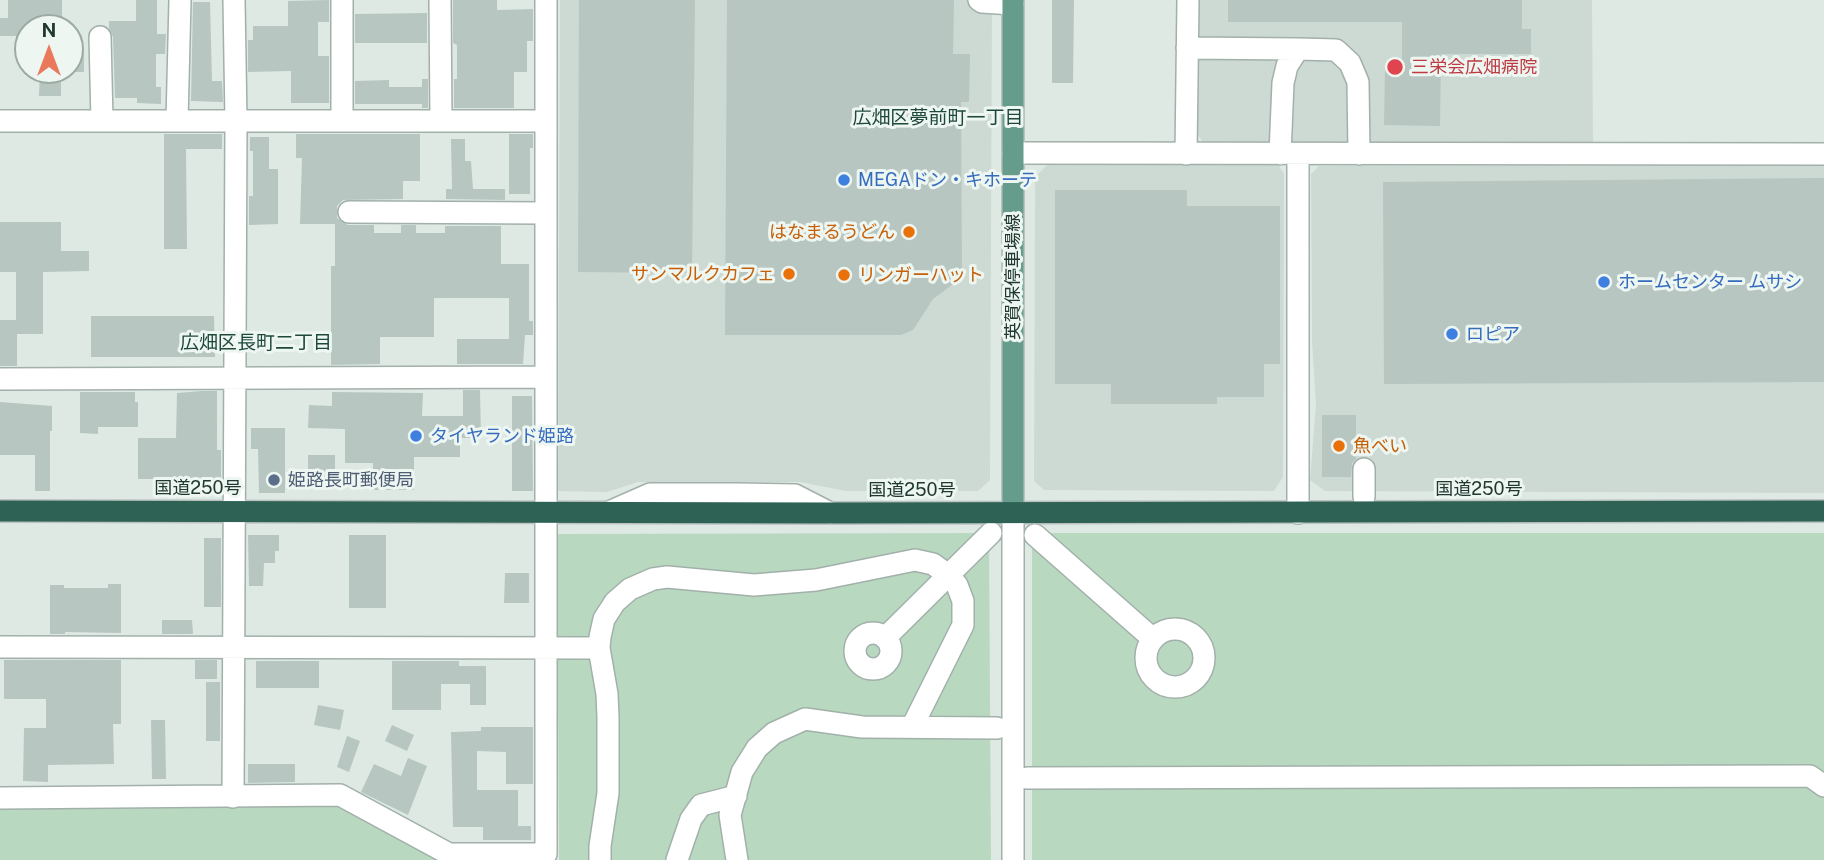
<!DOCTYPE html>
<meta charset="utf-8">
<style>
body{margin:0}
#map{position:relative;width:1824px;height:860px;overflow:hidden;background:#dee9e4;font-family:"Public Sans",sans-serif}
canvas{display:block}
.north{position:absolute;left:14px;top:14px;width:70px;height:70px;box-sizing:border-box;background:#eef6f2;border:2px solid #9caaa4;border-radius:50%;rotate:0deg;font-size:19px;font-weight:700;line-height:28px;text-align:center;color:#213830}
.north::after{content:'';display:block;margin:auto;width:24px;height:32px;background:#ea795b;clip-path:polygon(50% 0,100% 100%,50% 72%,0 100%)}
</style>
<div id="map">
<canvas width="1824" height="860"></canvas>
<div class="north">N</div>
</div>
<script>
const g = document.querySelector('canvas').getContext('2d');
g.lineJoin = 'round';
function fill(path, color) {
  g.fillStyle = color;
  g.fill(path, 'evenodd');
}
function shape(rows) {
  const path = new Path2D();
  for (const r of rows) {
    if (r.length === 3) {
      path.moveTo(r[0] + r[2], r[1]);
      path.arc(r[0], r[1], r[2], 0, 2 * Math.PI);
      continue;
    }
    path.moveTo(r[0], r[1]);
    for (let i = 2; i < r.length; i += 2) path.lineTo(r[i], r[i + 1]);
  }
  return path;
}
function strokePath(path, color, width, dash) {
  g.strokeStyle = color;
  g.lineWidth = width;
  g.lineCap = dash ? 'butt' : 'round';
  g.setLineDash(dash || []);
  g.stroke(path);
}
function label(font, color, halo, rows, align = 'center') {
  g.font = font + ' "Public Sans","Noto Sans JP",sans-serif';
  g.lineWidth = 6;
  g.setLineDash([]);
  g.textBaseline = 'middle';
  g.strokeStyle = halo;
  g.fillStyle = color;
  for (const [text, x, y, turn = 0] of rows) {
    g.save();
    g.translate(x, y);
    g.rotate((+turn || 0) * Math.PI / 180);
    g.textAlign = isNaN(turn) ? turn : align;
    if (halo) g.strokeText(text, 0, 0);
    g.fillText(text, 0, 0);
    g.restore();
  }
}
fill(shape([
 [560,0,992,0,990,480,978,491,846,491,800,482,638,482,607,492,558,491],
 [1198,0,1592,0,1593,146,1206,146,1197,134],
 [1276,161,1284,174,1283,477,1274,491,1044,490,1034,481,1035,177,1048,164],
 [1824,165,1824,493,1325,491,1310,480,1316,405,1312,341,1311,174,1319,166]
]), '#cdd9d3');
fill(shape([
 [984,533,989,539,991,860,559,860,557,534],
 [1044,533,1824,533,1824,860,1032,860,1032,545],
 [343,804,446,860,0,860,0,808]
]), '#b8d9c0');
fill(shape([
 [8,0,62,0,62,28,28,28,28,36,0,36,0,18,8,18],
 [136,0,157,0,157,34,166,34,165,54,156,54,156,87,161,87,161,104,137,103,137,98,115,98,113,37,109,28,109,21,136,21],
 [329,0,329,22,318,22,318,56,329,56,329,103,291,103,291,71,248,72,248,40,253,40,253,26,288,26,288,1],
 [453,0,497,0,497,10,533,9,533,41,527,41,527,72,514,72,514,108,454,108,454,79,457,79,457,45,453,43],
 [579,0,695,0,692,273,578,272],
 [727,0,954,0,953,54,970,54,969,102,961,102,962,273,952,285,933,299,913,330,901,335,725,335],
 [1052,0,1074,0,1073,83,1052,83],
 [1228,0,1522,0,1522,29,1531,29,1531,54,1441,54,1440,126,1384,125,1385,70,1402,71,1402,22,1228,22],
 [193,2,210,2,212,81,222,81,223,102,191,101],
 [427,13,427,43,355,43,355,14],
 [70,52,84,52,84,72,70,72],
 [40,70,61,70,61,96,39,96],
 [422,79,428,79,428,108,422,108,422,104,355,104,355,81,389,80,389,87,422,87],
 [164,134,222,134,222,149,186,149,187,249,164,249],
 [296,134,420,134,420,181,403,181,403,199,343,200,337,206,337,218,348,225,374,225,374,233,401,233,401,225,416,225,416,233,445,233,445,226,501,226,501,264,529,264,529,321,533,321,533,335,525,335,523,364,457,364,457,339,509,339,509,298,434,298,434,337,380,337,380,364,331,365,331,266,335,266,335,224,300,224,302,158,296,158],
 [509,134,533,134,533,148,530,148,530,194,509,194],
 [250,137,269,137,269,169,278,169,278,224,249,225,249,196,253,196,253,151,250,151],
 [451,139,465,139,465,161,471,161,473,189,505,189,505,200,446,199,446,189,452,189],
 [1824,178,1824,382,1384,384,1383,182],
 [1055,190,1187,190,1187,206,1280,206,1280,364,1264,364,1264,397,1217,397,1217,404,1111,404,1111,384,1055,384],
 [0,222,61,222,61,251,89,251,89,271,43,272,43,334,17,334,17,366,0,366,0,320,16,320,16,272,0,272],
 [91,316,214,316,215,357,91,357],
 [463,390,480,390,481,438,460,438,460,457,414,457,414,490,373,490,373,463,345,463,345,429,308,428,309,405,332,406,332,392,423,393,422,416,463,416],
 [202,391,217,391,217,450,221,450,221,488,176,487,176,479,138,479,138,438,176,438,177,393],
 [80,392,135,392,135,402,138,402,138,427,98,427,98,434,80,433],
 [512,396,532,396,533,491,512,491],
 [0,402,52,406,52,431,50,431,50,491,35,491,35,455,0,455],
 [1322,415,1356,415,1356,459,1352,463,1351,477,1322,477],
 [251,428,285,428,285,493,259,493,258,449,251,449],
 [308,455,335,455,335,480,315,480,315,473,308,473],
 [248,535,279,535,279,551,275,551,275,563,264,563,263,586,249,586],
 [349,535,386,535,386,608,349,608],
 [204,538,221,538,221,607,204,607],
 [505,573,529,573,529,603,504,603],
 [108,584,121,584,121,633,65,632,65,634,50,634,50,585,64,585,64,588,108,588],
 [162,620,192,620,193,634,162,634],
 [4,660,121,660,121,724,113,724,114,764,48,765,48,782,23,781,24,728,46,728,46,699,4,699],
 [195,660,217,660,217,679,195,679],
 [256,661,319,661,319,688,256,688],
 [392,661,459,661,459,666,486,666,486,705,470,705,470,684,441,684,441,710,392,710],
 [206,682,220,682,220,741,206,741],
 [318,705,344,710,340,730,314,725],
 [151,720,165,720,166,779,152,779],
 [392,725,414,735,407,751,385,741],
 [481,727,533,727,533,784,506,784,506,752,477,751,477,790,518,790,518,826,531,826,531,840,483,840,483,827,453,827,451,732,481,731],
 [347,736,360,741,349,772,337,767],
 [408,758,427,766,408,815,361,792,374,764,401,776],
 [248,764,295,764,295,782,248,783]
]), '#b7c6c0');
const minor = shape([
 [440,0,441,121],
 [979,0,982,2,1013,4],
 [100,37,102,121],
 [1187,48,1298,49],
 [0,121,545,121],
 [177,121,180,0],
 [342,121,342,0],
 [1013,153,1824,154],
 [1186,154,1188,0],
 [1280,154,1283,83,1287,66,1298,49,1336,50,1350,63,1358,82,1359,154],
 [1298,154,1298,513],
 [349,212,545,213],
 [0,379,545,377],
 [1364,497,1364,469],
 [1013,511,1013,860],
 [609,512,650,494,738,494,795,495,830,513],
 [1035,535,1153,639],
 [1175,658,29],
 [873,651,18],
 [885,638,991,533],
 [0,647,599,648],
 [1027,778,1810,776,1824,786],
 [233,797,236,121,234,0],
 [0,798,340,795,449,854,546,854,546,0],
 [600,860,600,846,608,793,608,717,607,694,599,648,600,637,604,619,615,602,630,589,653,579,667,577,754,585,816,580,915,560,933,564,948,575,957,585,963,601,963,625,912,727],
 [677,860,691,819,701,805,736,796],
 [737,860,730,815,742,772,757,748,774,733,805,719,862,727,997,728]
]);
const major = shape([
 [1013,511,1013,0]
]);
const highway = shape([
 [0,511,830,513,1824,511]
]);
strokePath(minor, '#a2b0aa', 24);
strokePath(major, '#bcc3c1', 24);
strokePath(highway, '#bcc3c1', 24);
strokePath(minor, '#fff', 21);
strokePath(major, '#659c8c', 21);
strokePath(highway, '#2e6255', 21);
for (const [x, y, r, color] of [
 [1395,67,9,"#e0444e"],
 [844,180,7,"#3f7fe0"],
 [909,232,7,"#e8710a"],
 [789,274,7,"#e8710a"],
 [844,275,7,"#e8710a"],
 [1604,282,7,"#3f7fe0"],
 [1452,334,7,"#3f7fe0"],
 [416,436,7,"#3f7fe0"],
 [1339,446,7,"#e8710a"],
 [274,480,7,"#5c6f8a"]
]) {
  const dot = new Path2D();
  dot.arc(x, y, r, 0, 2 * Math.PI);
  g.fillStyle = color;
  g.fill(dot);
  strokePath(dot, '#eef6f2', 2.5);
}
label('18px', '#be3a42', '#eef6f2', [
 ["三栄会広畑病院",1411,67]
], 'left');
label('18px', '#366cbe', '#eef6f2', [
 ["MEGAドン・キホーテ",858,180],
 ["ホームセンター ムサシ",1618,282],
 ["ロピア",1466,334],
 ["タイヤランド姫路",430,436]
], 'left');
label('18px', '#c56008', '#eef6f2', [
 ["はなまるうどん",895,232],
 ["サンマルクカフェ",775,274],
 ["リンガーハット",858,275,"left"],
 ["魚べい",1353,446,"left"]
], 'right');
label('18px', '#213830', '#eef6f2', [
 ["英賀保停車場線",1013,277,-90],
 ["国道250号",198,488],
 ["国道250号",1479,489],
 ["国道250号",912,490]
]);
label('18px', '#4e5e75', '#eef6f2', [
 ["姫路長町郵便局",288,480]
], 'left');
label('19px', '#1e483c', '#eef6f2', [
 ["広畑区夢前町一丁目",938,118],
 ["広畑区長町二丁目",256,343]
]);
</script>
